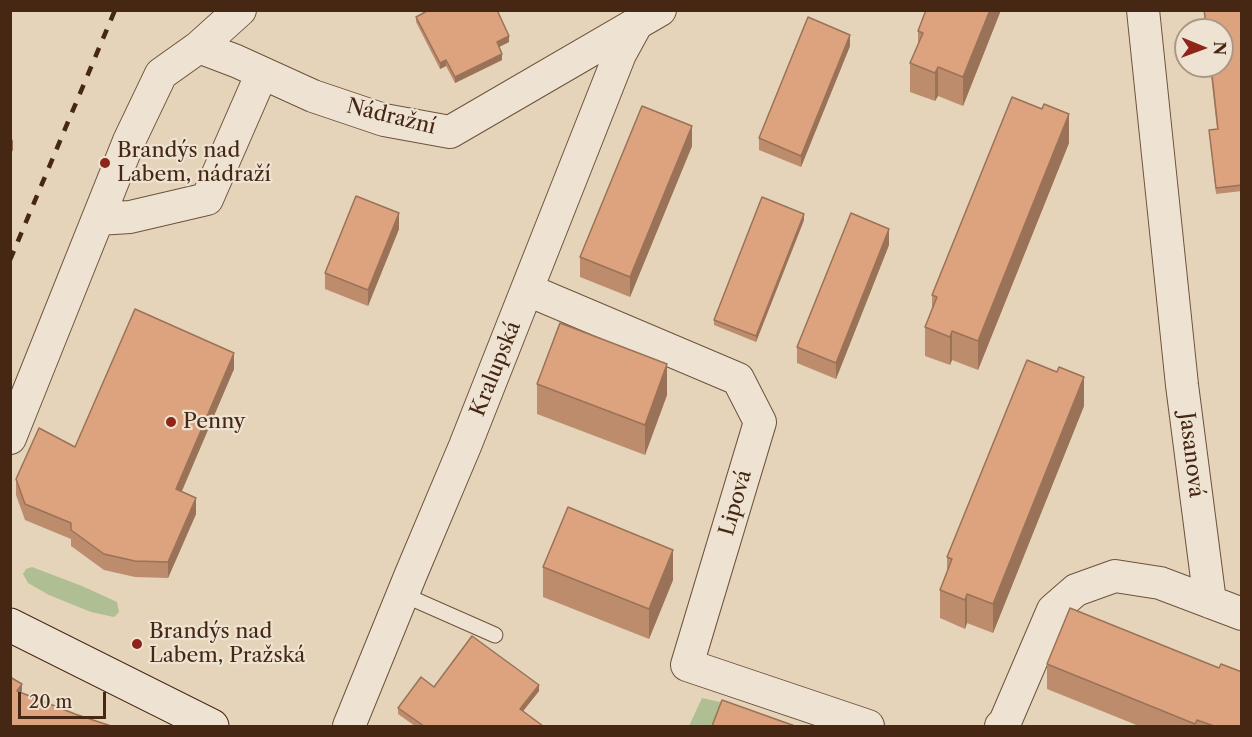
<!DOCTYPE html>
<meta charset="utf-8">
<style>
body{margin:0}
#map{position:relative;width:1252px;height:737px;overflow:hidden;background:#e5d4b9;font-family:"Libre Caslon Text",serif}
canvas{display:block}
.frame{position:absolute;inset:0;border:12px solid #452713;pointer-events:none}
.north{position:absolute;left:1174px;top:18px;width:60px;height:60px;box-sizing:border-box;background:#eee3d2;border:2px solid #aa9886;border-radius:50%;rotate:91deg;font-size:16px;font-weight:700;line-height:24px;text-align:center;color:#452713}
.north::after{content:'';display:block;margin:auto;width:21px;height:27px;background:#8f2418;clip-path:polygon(50% 0,100% 100%,50% 72%,0 100%)}
.scale{position:absolute;left:18px;top:692px;width:88px;height:27px;box-sizing:border-box;border:3px solid #452713;border-top:0;padding-left:8px;font-size:18px;line-height:21px;white-space:nowrap;color:#452713;-webkit-text-stroke:4px #eee3d2;paint-order:stroke}
</style>
<div id="map">
<canvas width="1252" height="737"></canvas>
<div class="frame"></div>
<div class="north">N</div>
<div class="scale">20 m</div>
</div>
<script>
const g = document.querySelector('canvas').getContext('2d');
g.lineJoin = 'round';
function fill(path, color) {
  g.fillStyle = color;
  g.fill(path, 'evenodd');
}
function shape(rows) {
  const path = new Path2D();
  for (const r of rows) {
    path.moveTo(r[0], r[1]);
    for (let i = 2; i < r.length; i += 2) path.lineTo(r[i], r[i + 1]);
  }
  return path;
}
function strokePath(path, color, width, dash) {
  g.strokeStyle = color;
  g.lineWidth = width;
  g.lineCap = dash ? 'butt' : 'round';
  g.setLineDash(dash || []);
  g.stroke(path);
}
function label(font, color, halo, rows, align = 'center') {
  g.font = font + ' "Libre Caslon Text",serif';
  g.lineWidth = 4.5;
  g.setLineDash([]);
  g.textBaseline = 'middle';
  g.strokeStyle = halo;
  g.fillStyle = color;
  for (const [text, x, y, turn = 0] of rows) {
    g.save();
    g.translate(x, y);
    g.rotate((+turn || 0) * Math.PI / 180);
    g.textAlign = isNaN(turn) ? turn : align;
    if (halo) g.strokeText(text, 0, 0);
    g.fillText(text, 0, 0);
    g.restore();
  }
}
fill(shape([
 [32,567,82,586,117,602,119,612,114,617,91,612,49,595,28,583,23,574,26,569],
 [702,698,729,704,722,726,689,726]
]), '#b0be93');
const service = shape([
 [402,594,495,635]
]);
const minor = shape([
 [1143,10,1182,385,1210,602],
 [199,47,240,10],
 [98,219,130,217,207,199,262,73],
 [528,290,738,379,760,422,687,665,868,726],
 [10,438,129,141,161,74,199,47,236,61,313,96,384,120,450,132,660,10],
 [349,726,411,574,465,446,620,54,637,23],
 [1001,726,1005,722,1053,610,1076,590,1115,576,1160,583,1242,614]
]);
const secondary = shape([
 [10,625,212,726]
]);
strokePath(service, '#6d523c', 17);
strokePath(minor, '#6d523c', 34);
strokePath(secondary, '#452713', 35);
strokePath(service, '#eee3d2', 15);
strokePath(minor, '#eee3d2', 32);
strokePath(secondary, '#eee3d2', 33);
strokePath(shape([
 [10,260,115,10]
]), '#452713', 4.5, [10, 10]);
fill(shape([
 [926,10,1001,10,963,106,938,96,935,101,910,92,910,63,918,44,918,31],
 [1204,10,1242,10,1242,191,1216,194,1209,130,1217,129,1210,66,1222,66,1222,30,1206,30],
 [416,17,509,42,499,47,502,60,455,83,446,66,440,69,416,22],
 [850,46,801,167,759,150,759,138],
 [1069,143,978,370,952,360,950,365,925,356,925,327,932,308,932,295],
 [692,146,630,297,580,277,580,257],
 [804,220,756,342,714,325,714,320],
 [399,229,368,306,325,289,325,273],
 [889,245,836,379,797,363,797,347],
 [234,369,181,491,196,514,168,578,135,577,104,570,71,546,71,539,25,520,16,495,16,479,75,447],
 [537,384,667,395,645,455,537,414],
 [1084,406,993,633,967,623,965,629,940,618,940,590,947,571,947,557],
 [543,567,673,580,649,639,543,597],
 [1047,664,1219,668,1242,726,1139,726,1047,689],
 [434,687,539,691,523,711,543,726,415,726,398,714,398,708]
]), '#bd8c6c');
fill(shape([
 [990,10,1001,10,963,106,963,77],
 [850,35,850,46,801,167,801,156],
 [509,36,509,42,497,48,497,42],
 [502,54,502,60,455,83,455,77],
 [446,60,446,66,440,69,440,63],
 [938,67,938,96,935,101,935,73],
 [1069,114,1069,143,978,370,978,341],
 [692,126,692,146,630,297,630,277],
 [13,139,13,150,10,155,10,144],
 [399,213,399,229,368,306,368,290],
 [804,214,804,220,756,342,756,336],
 [889,229,889,245,836,379,836,363],
 [952,331,952,360,950,365,950,337],
 [234,353,234,369,176,505,176,489],
 [667,364,667,395,645,455,645,425],
 [1084,377,1084,406,993,633,993,604],
 [196,498,196,514,168,578,168,562],
 [673,550,673,580,649,639,649,609],
 [967,594,967,623,965,629,965,600],
 [22,684,22,691,17,698,17,691],
 [539,685,539,691,520,715,520,709]
]), '#9a7258');
const building = shape([
 [429,10,497,10,509,36,497,42,502,54,455,77,446,60,440,63,416,17,429,10],
 [926,10,990,10,963,77,938,67,935,73,910,63,923,33,918,31,926,10],
 [1204,10,1242,10,1242,185,1216,188,1209,130,1218,129,1211,66,1222,66,1222,30,1207,30,1204,10],
 [808,17,850,35,801,156,759,138,808,17],
 [1012,97,1042,109,1044,104,1069,114,978,341,952,331,950,337,925,327,937,297,932,295,1012,97],
 [642,106,692,126,630,277,580,257,642,106],
 [356,196,399,213,368,290,325,273,356,196],
 [762,197,804,214,756,336,714,320,762,197],
 [851,213,889,229,836,363,797,347,851,213],
 [135,309,234,353,176,489,196,498,168,562,135,561,104,554,71,530,71,523,25,504,16,479,39,428,75,447,135,309],
 [560,323,667,364,645,425,537,384,560,323],
 [1027,360,1057,372,1059,367,1084,377,993,604,967,594,965,600,940,590,952,559,947,557,1027,360],
 [568,507,673,550,649,609,543,567,568,507],
 [1070,608,1219,668,1221,664,1242,672,1242,726,1214,726,1197,720,1195,724,1047,664,1070,608],
 [472,636,539,685,520,709,543,726,424,726,398,708,421,677,434,687,472,636],
 [10,677,22,684,17,691,75,714,111,726,10,726,10,677],
 [722,700,795,726,712,726,722,700]
]);
fill(building, '#dca37e');
strokePath(building, '#9a7258', 1.5);
for (const [x, y, r, color] of [
 [105,163,6,"#8f2418"],
 [171,422,6,"#8f2418"],
 [137,644,6,"#8f2418"]
]) {
  const dot = new Path2D();
  dot.arc(x, y, r, 0, 2 * Math.PI);
  g.fillStyle = color;
  g.fill(dot);
  strokePath(dot, '#eee3d2', 2);
}
label('21px', '#452713', '#eee3d2', [
 ["Nádražní",391,117,14],
 ["Kralupská",496,369,-68],
 ["Jasanová",1191,455,83],
 ["Lipová",736,503,-74]
]);
label('21px', '#452713', '#eee3d2', [
 ["Brandýs nad",117,151],
 ["Labem, nádraží",117,175],
 ["Penny",183,422],
 ["Brandýs nad",149,632],
 ["Labem, Pražská",149,656]
], 'left');
</script>
